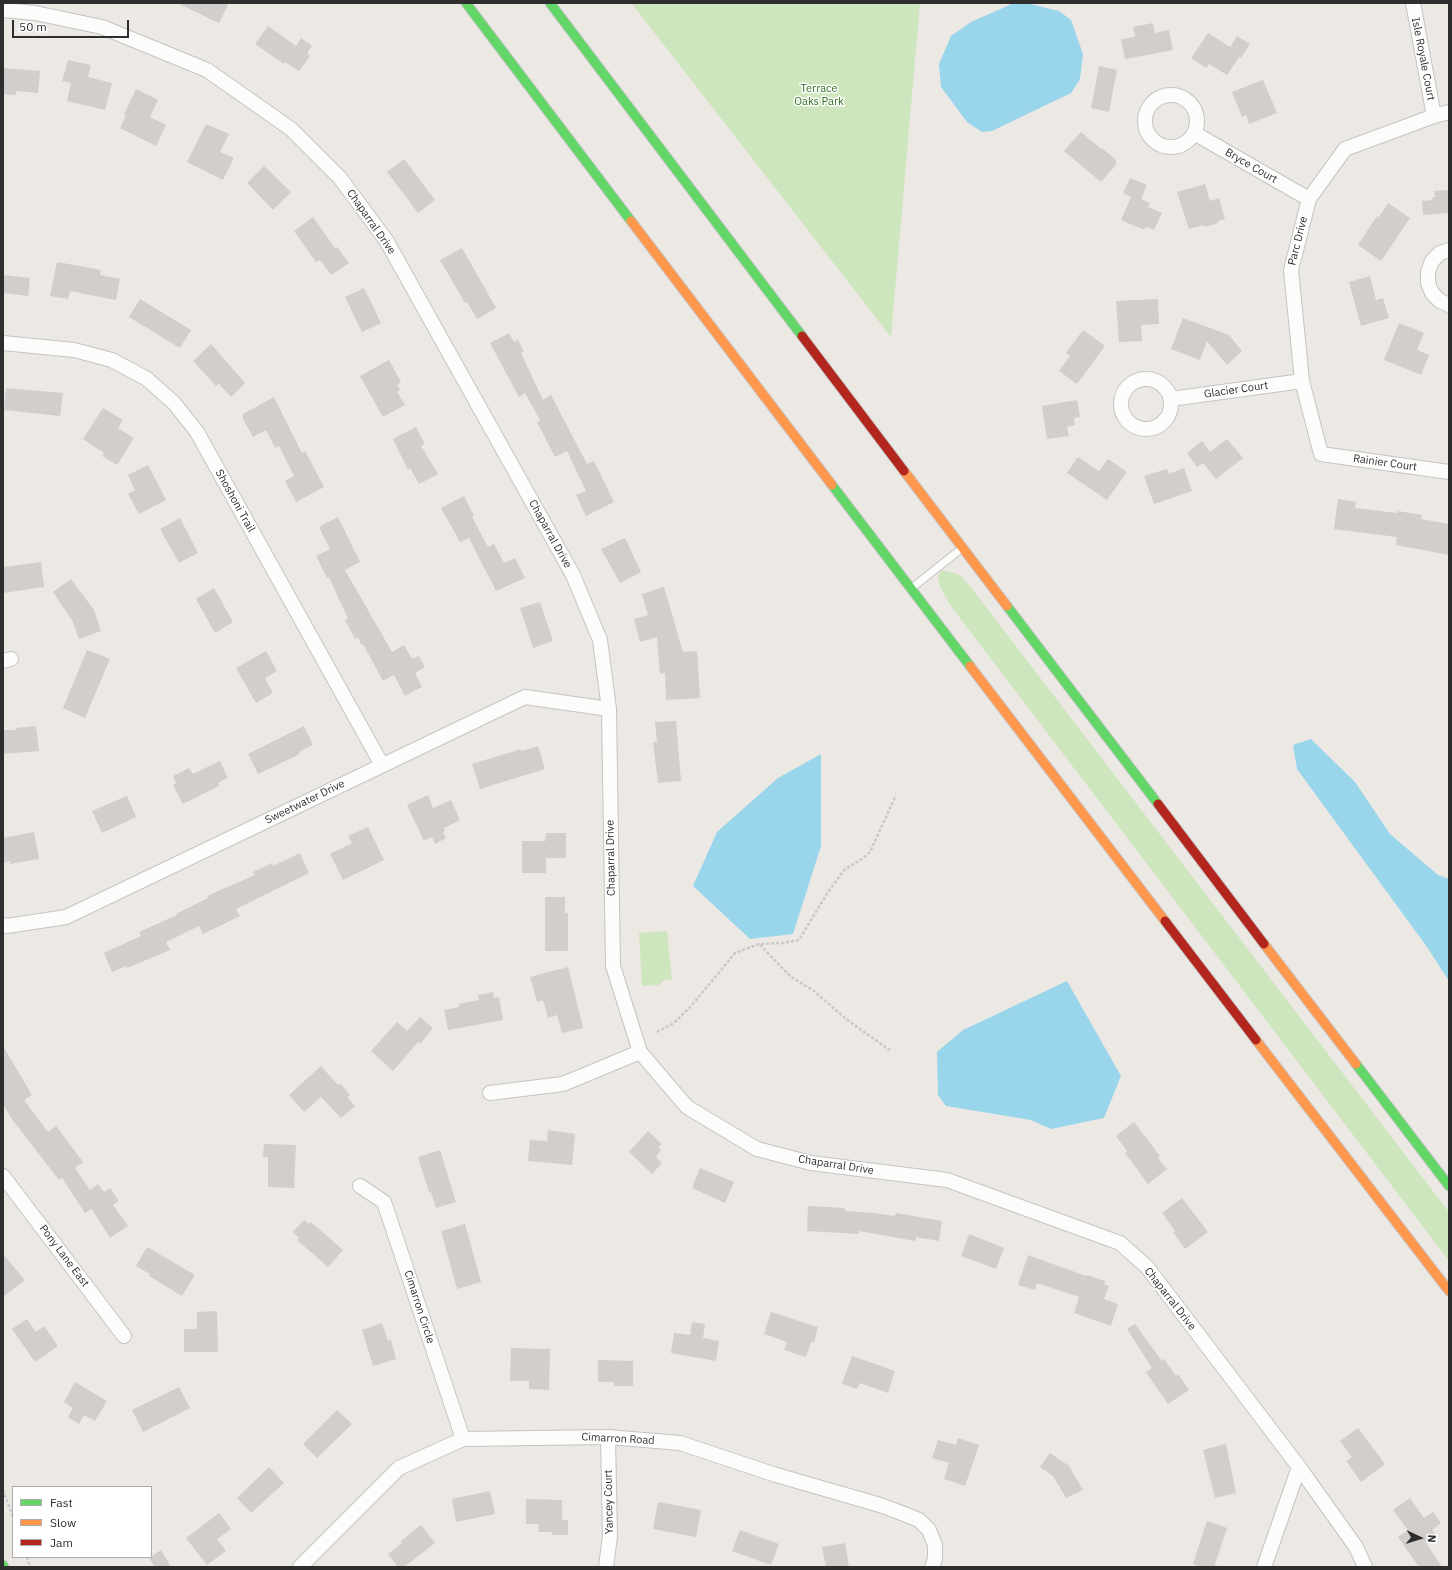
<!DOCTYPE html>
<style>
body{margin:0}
#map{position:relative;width:1452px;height:1570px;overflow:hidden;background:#ece8e4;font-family:"IBM Plex Sans",sans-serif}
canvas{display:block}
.frame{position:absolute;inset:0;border:4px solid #2e2e2e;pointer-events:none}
.legend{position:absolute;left:12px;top:1486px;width:140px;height:72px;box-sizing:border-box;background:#fff;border:1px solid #ababab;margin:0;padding:5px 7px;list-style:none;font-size:12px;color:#2e2e2e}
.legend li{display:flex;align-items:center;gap:8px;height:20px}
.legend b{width:20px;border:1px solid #ababab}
.north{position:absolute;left:1400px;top:1518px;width:40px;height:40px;-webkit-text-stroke:3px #fff;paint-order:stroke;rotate:94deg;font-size:11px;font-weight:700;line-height:16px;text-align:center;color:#2e2e2e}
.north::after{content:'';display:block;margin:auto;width:14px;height:18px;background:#2e2e2e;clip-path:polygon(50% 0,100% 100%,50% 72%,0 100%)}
.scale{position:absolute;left:12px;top:20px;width:117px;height:18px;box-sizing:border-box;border:2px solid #2e2e2e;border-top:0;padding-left:5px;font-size:12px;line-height:14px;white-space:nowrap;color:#2e2e2e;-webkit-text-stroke:3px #fff;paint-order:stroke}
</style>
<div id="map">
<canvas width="1452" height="1570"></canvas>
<div class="frame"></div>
<ul class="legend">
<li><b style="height:5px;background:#63d668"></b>Fast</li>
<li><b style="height:5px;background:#ff974d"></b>Slow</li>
<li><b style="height:5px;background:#b3261e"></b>Jam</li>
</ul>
<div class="north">N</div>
<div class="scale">50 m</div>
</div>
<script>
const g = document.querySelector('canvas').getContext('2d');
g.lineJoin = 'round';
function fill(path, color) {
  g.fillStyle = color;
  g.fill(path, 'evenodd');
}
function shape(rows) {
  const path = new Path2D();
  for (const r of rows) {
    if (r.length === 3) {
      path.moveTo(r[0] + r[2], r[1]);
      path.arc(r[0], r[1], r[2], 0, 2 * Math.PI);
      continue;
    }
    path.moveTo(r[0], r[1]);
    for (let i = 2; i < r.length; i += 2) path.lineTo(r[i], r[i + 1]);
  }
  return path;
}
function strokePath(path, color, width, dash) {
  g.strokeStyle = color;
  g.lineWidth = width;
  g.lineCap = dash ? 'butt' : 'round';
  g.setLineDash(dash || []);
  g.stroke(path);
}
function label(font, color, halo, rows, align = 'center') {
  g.font = font + ' "IBM Plex Sans",sans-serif';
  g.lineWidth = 3;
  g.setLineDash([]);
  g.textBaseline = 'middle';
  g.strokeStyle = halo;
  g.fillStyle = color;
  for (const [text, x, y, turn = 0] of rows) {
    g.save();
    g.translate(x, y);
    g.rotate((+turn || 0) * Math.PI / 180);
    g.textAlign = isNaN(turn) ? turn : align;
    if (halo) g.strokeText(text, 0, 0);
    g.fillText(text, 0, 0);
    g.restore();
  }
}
fill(shape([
 [632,3,920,3,891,337,632,4],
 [941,570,952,572,961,576,970,586,1449,1212,1449,1261,950,605,940,586,938,576],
 [667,931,672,980,666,979,659,985,642,986,639,933]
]), '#cee6be');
fill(shape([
 [1014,3,1026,3,1059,11,1071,20,1083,54,1080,79,1071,93,992,131,982,132,967,122,941,87,939,64,951,36,971,22],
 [1311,739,1355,782,1390,834,1438,875,1449,879,1449,981,1427,947,1297,769,1293,745],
 [821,754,821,846,793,934,750,939,693,886,717,832,778,778],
 [1067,981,1121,1076,1104,1118,1051,1129,1031,1120,946,1106,938,1095,937,1052,963,1030]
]), '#99d6ec');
fill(shape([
 [177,3,229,3,219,23],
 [1153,23,1155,33,1169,30,1173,50,1125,59,1121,39,1135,37,1133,27],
 [268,26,296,46,301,38,312,46,307,53,310,56,299,71,285,62,284,64,255,44],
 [1208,33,1230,47,1237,36,1250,44,1241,58,1239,57,1227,75,1209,64,1206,68,1191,58],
 [68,60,91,65,88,77,112,83,105,110,67,101,71,83,62,81],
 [1099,66,1117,70,1109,112,1091,108],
 [3,68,40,71,38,93,16,91,16,95,3,94],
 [1263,80,1277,113,1249,124,1246,115,1242,117,1232,92],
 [136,89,158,100,150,117,166,125,156,146,120,128,126,115,124,115],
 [206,124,229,134,220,152,234,158,223,180,187,162],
 [1081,132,1101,149,1102,148,1116,160,1116,165,1101,182,1064,151],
 [404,159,435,200,418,213,387,172],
 [264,166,291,192,273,210,247,183],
 [1130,178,1147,185,1141,199,1150,203,1148,207,1162,213,1154,230,1146,227,1144,230,1121,220,1131,197,1123,193],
 [1205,184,1210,201,1219,198,1225,219,1218,221,1218,223,1205,227,1204,225,1189,229,1177,192],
 [1449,190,1449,213,1423,215,1422,201,1433,200,1432,197,1435,197,1434,191],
 [1388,203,1410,218,1381,261,1358,245,1377,216,1379,217],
 [313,217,335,248,337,247,349,263,331,275,320,260,316,262,294,231],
 [462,248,496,308,477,319,467,302,465,303,440,260],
 [57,262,101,270,100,275,120,279,116,300,70,291,68,299,50,296],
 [3,275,30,278,28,296,3,293],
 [1370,276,1376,300,1383,298,1389,318,1361,326,1349,282],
 [364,288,381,323,362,332,345,297],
 [140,299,191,330,180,348,129,317],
 [1158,299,1159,324,1141,325,1142,341,1119,342,1116,301],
 [1183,318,1229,335,1242,351,1227,365,1207,341,1200,360,1171,349],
 [1399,323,1424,333,1417,350,1429,355,1421,375,1384,360],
 [1083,330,1105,346,1077,384,1059,371,1070,356,1066,353],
 [509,333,514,342,518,340,524,352,521,353,543,400,551,395,587,464,594,461,614,502,586,516,576,495,586,491,567,451,555,457,537,422,540,420,525,393,519,397,490,343],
 [211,344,245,383,231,397,219,384,216,386,193,361],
 [389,360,401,382,397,385,400,390,397,392,405,405,383,417,360,376],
 [6,388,63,393,60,416,4,410],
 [274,397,302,453,305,451,324,487,296,502,285,481,294,476,279,446,275,448,266,430,253,437,243,419,243,414],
 [1077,400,1080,417,1074,418,1075,425,1067,427,1069,436,1047,439,1042,406],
 [103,408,123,420,118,428,134,438,117,465,102,456,104,453,83,439],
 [416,427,425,444,421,446,438,474,419,484,410,468,408,470,393,439],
 [1227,439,1243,458,1216,479,1203,463,1197,467,1187,453,1202,441,1210,452],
 [1078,457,1099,471,1108,459,1127,472,1107,500,1067,473],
 [148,465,166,500,139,514,128,494,135,490,128,475],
 [1184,468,1192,491,1154,504,1144,476,1167,469,1169,474],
 [464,496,474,516,472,517,488,547,494,544,504,563,515,558,525,578,496,591,469,538,460,542,441,508],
 [1338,499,1356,502,1355,508,1397,513,1398,511,1422,515,1421,519,1449,524,1449,555,1396,545,1397,537,1334,529],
 [338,517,360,562,345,570,392,652,404,645,412,659,419,656,425,667,415,673,422,687,405,696,394,675,383,681,363,644,361,645,358,637,355,639,345,620,348,619,329,577,327,578,316,556,330,549,319,527],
 [180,518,198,553,179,563,160,529],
 [625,538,641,572,620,583,601,549],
 [41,562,44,587,3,593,3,567],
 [71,579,94,610,101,631,79,639,73,622,53,592],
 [664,587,683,652,697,651,700,698,666,700,665,673,660,674,657,637,640,642,634,619,648,615,642,594],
 [214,588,233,622,215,633,196,599],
 [540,602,553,641,533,648,520,608],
 [87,650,110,659,85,718,63,708],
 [266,651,277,671,265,678,273,693,256,703,236,668],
 [676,721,681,781,658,783,653,742,657,742,655,722],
 [36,726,39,751,3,754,3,730,16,730,16,728],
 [304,726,313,745,299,752,300,754,258,774,248,754],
 [538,746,545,769,480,789,472,764,521,749,521,751],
 [220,761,228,778,218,783,219,786,183,804,173,785,176,783,173,776,189,768,193,774],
 [428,795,433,808,451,800,460,820,444,828,445,831,443,832,446,838,435,844,432,837,424,841,407,805],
 [127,796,136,817,102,833,92,811],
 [368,827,384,860,343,880,330,854,352,843,348,836],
 [34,832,39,859,10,864,10,861,3,863,3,838],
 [546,833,566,833,566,858,546,858,546,873,522,873,522,841,545,841],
 [300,853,309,873,236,909,240,916,203,934,199,926,166,942,170,950,127,968,126,966,112,972,104,953,141,936,139,932,177,915,176,914,208,898,207,896,255,875,253,872,272,863,273,866],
 [545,897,565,897,565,913,568,913,568,951,545,951],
 [568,967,583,1028,562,1033,557,1015,548,1018,543,1000,537,1002,530,977],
 [493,992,494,998,499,997,503,1020,448,1030,444,1010,459,1007,459,1004,479,1000,478,995],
 [420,1017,433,1028,420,1044,418,1042,393,1071,371,1051,397,1022,407,1031],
 [3,1046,32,1095,24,1100,48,1132,56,1126,83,1162,75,1168,90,1190,98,1184,104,1192,110,1188,119,1201,113,1205,128,1226,110,1238,92,1209,85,1213,62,1178,59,1180,11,1118,3,1104],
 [321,1066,338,1085,340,1083,350,1095,347,1097,355,1106,341,1118,321,1097,304,1112,289,1095],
 [1134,1122,1160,1156,1158,1158,1167,1169,1148,1184,1125,1153,1127,1151,1116,1136],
 [548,1130,575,1134,572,1165,528,1161,530,1140,547,1141],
 [648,1131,662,1144,658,1147,661,1150,656,1157,662,1163,652,1174,629,1152],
 [264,1144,296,1145,294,1188,268,1187,268,1157,263,1157],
 [440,1150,456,1202,436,1208,431,1192,429,1192,418,1157],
 [700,1168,734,1182,725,1203,692,1188],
 [1182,1198,1208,1232,1185,1249,1173,1232,1175,1231,1162,1213],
 [808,1206,845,1208,845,1211,874,1213,895,1216,896,1213,942,1221,939,1241,916,1237,915,1241,859,1231,859,1234,807,1231],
 [304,1220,309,1224,311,1222,343,1250,328,1267,297,1240,299,1238,293,1232],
 [465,1224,481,1282,457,1289,441,1231],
 [969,1234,1004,1248,996,1269,961,1256],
 [147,1247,195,1275,182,1296,149,1276,150,1274,136,1266],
 [3,1254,25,1280,3,1297],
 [1028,1255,1086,1276,1087,1275,1105,1281,1104,1284,1109,1286,1104,1299,1118,1304,1111,1326,1074,1313,1079,1297,1037,1283,1035,1290,1018,1285],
 [217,1311,218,1352,184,1352,184,1329,197,1329,197,1312],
 [771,1312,818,1327,814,1342,811,1342,806,1357,784,1350,787,1342,764,1334],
 [27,1319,36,1332,44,1326,58,1346,35,1362,12,1329],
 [692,1322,705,1324,703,1338,719,1341,716,1361,671,1353,674,1333,690,1335],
 [382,1323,388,1341,391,1340,396,1359,373,1366,362,1330],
 [1135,1324,1162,1361,1164,1359,1176,1376,1178,1374,1189,1390,1168,1404,1146,1372,1152,1368,1127,1329],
 [511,1348,550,1349,549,1390,529,1389,529,1381,510,1381],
 [852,1356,895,1371,888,1393,860,1383,857,1389,842,1384],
 [598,1360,633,1361,633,1386,614,1386,614,1382,598,1382],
 [75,1382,107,1401,95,1421,84,1415,79,1424,68,1417,73,1408,64,1402],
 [179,1387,190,1408,143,1432,132,1410],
 [337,1410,352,1424,317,1458,303,1444],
 [1358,1428,1385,1464,1361,1482,1346,1461,1352,1457,1340,1441],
 [958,1438,979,1445,965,1486,944,1479,949,1463,932,1458,938,1440,956,1445],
 [1226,1444,1236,1493,1215,1498,1203,1450],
 [1050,1453,1069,1466,1083,1490,1066,1498,1053,1476,1040,1467],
 [269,1467,284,1483,251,1513,237,1498],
 [490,1491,495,1514,456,1522,452,1499],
 [1410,1498,1424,1518,1433,1512,1441,1523,1432,1530,1437,1537,1427,1544,1442,1567,1419,1567,1398,1537,1408,1530,1393,1510],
 [526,1499,562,1500,562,1520,568,1520,568,1535,552,1535,552,1532,538,1532,539,1524,526,1524],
 [658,1502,701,1510,696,1537,653,1529],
 [219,1513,231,1529,217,1539,226,1551,207,1565,186,1538],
 [1207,1521,1227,1528,1214,1567,1201,1567,1193,1564],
 [421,1525,435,1543,404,1567,398,1567,388,1554,402,1543,401,1541],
 [740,1530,779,1544,771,1565,732,1551],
 [845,1543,849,1567,826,1567,822,1547],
 [161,1550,171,1567,155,1567,149,1558]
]), '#d1cecb');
const lane = shape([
 [913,587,961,549]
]);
const street = shape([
 [1413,3,1434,116],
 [3,10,35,13,102,27,207,70,291,129,340,178,386,240,573,575,600,640,609,709,613,966,640,1052,687,1107,757,1149,811,1163,947,1180,1120,1243,1147,1267,1299,1467,1356,1547,1365,1567],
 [1171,121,26],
 [1449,112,1434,116,1345,149,1309,199,1291,270,1302,381,1321,454,1449,472],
 [1194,133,1309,199],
 [1449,250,1440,253,1432,261,1428,272,1428,283,1432,293,1440,301,1449,305],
 [3,343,74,350,112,360,147,379,174,403,197,432,382,765],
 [1146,404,25],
 [1171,399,1302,381],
 [3,661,11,659],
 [3,925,7,926,66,917,525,697,609,709],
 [490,1093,563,1084,640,1052],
 [3,1176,124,1336],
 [360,1186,384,1202,463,1439],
 [300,1567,399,1468,463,1439,608,1437,680,1443,773,1474,880,1505,899,1512,919,1520,929,1530,935,1545,935,1559,932,1567],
 [606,1567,610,1536,608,1437],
 [1264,1567,1299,1467]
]);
const fast = shape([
 [466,3,631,221],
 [550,3,802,336],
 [832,485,970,666],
 [1007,606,1158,804],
 [1356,1064,1449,1186],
 [3,1565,4,1567]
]);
const slow = shape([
 [631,221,832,485],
 [904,471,1007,606],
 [970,666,1165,921],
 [1264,944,1356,1064],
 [1256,1040,1449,1291]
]);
const jam = shape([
 [802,336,904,471],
 [1158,804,1264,944],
 [1165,921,1256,1040]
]);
strokePath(lane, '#c5c4c5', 9);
strokePath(street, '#c5c4c5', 16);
strokePath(fast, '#c5c4c5', 11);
strokePath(slow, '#c5c4c5', 11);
strokePath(jam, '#c5c4c5', 11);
strokePath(shape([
 [760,945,791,977,814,991,846,1019,891,1051],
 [657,1032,674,1023,692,1005,735,953,759,944,782,943,799,940,828,892,845,869,862,859,870,852,896,795],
 [3,1490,13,1517],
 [27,1557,30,1567]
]), '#c9c9c8', 2.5, [3, 2]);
strokePath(lane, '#fcfcfb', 7);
strokePath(street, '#fcfcfb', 14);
strokePath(fast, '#63d668', 9);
strokePath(slow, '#ff974d', 9);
strokePath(jam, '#b3261e', 9);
label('11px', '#2e2e2e', '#fff', [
 ["Isle Royale Court",1423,59,79],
 ["Bryce Court",1251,166,30],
 ["Chaparral Drive",371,222,55],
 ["Parc Drive",1298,241,-76],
 ["Glacier Court",1236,390,-8],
 ["Rainier Court",1385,463,8],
 ["Shoshoni Trail",235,501,61],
 ["Chaparral Drive",550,534,61],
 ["Sweetwater Drive",305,802,-26],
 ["Chaparral Drive",611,858,-91],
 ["Chaparral Drive",836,1165,9],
 ["Pony Lane East",64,1256,53],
 ["Chaparral Drive",1170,1299,52],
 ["Cimarron Circle",419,1307,72],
 ["Cimarron Road",618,1439,3],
 ["Yancey Court",609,1502,-91]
]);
label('11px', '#2c6e1b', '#fff', [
 ["Terrace",819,89],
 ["Oaks Park",819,102]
]);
</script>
